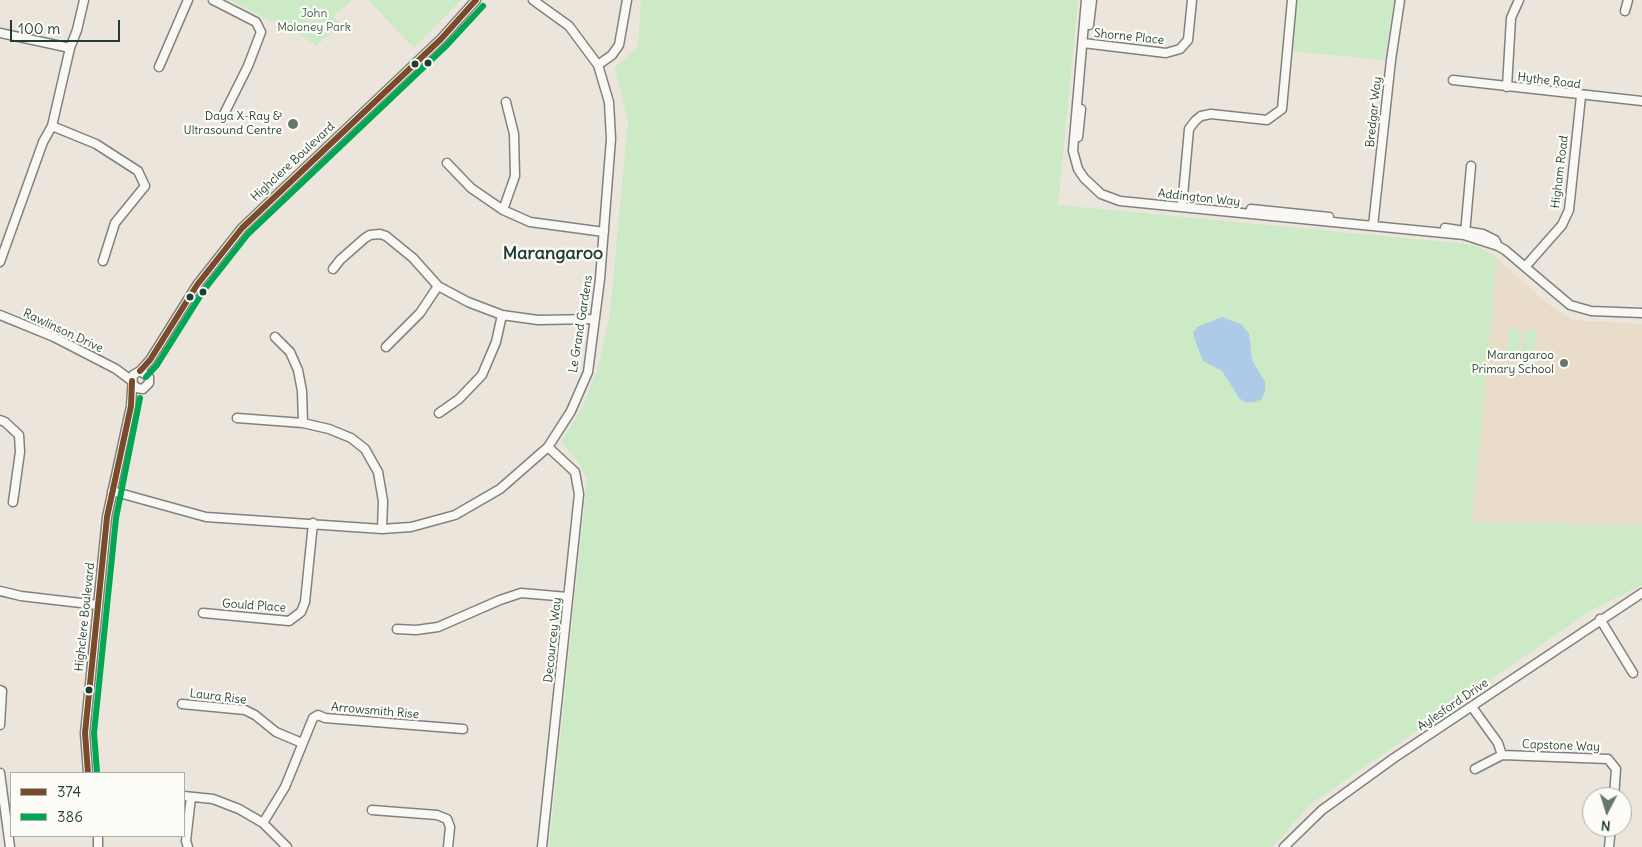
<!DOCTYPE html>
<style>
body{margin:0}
#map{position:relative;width:1642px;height:847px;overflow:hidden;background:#ebe5db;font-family:Delius,sans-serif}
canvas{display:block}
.legend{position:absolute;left:10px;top:772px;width:175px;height:65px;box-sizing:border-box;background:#fdfcf7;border:1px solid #a4b0a9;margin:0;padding:6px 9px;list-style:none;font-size:15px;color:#1f3d34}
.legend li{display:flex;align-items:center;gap:10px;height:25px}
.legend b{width:25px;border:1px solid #a4b0a9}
.north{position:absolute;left:1582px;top:787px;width:50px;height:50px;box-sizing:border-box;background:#fdfcf7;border:1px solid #a4b0a9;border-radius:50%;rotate:185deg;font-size:14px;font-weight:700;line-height:20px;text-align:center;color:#1f3d34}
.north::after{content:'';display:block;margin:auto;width:18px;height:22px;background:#66786e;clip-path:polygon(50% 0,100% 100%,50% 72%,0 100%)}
.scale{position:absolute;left:10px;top:20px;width:110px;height:22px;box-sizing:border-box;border:2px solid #1f3d34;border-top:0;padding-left:6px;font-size:15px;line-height:18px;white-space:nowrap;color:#1f3d34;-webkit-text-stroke:4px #fdfcf7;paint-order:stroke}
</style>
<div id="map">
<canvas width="1642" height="847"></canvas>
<ul class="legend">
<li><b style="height:6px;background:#7a4b2a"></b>374</li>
<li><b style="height:6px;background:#00a651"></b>386</li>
</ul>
<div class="north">N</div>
<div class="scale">100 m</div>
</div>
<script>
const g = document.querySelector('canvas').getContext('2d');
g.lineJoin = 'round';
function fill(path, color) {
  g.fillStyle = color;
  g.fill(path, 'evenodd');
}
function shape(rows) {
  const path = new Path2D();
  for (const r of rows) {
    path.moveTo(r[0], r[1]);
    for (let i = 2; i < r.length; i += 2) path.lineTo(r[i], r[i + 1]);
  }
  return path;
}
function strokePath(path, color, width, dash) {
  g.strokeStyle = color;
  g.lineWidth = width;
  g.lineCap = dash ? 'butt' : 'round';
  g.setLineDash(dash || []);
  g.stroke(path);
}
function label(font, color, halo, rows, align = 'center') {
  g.font = font + ' Delius,sans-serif';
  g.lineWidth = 4.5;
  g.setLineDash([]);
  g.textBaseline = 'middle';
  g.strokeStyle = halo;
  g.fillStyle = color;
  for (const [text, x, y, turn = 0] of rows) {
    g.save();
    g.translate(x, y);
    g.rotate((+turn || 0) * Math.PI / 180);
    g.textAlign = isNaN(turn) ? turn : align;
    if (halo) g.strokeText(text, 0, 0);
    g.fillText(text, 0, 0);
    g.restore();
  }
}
fill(shape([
 [1497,258,1544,301,1572,320,1642,324,1642,526,1472,522]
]), '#e9ddca');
fill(shape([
 [230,0,352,0,334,16,341,24,316,46,285,24,269,20],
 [368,0,461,0,414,48],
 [641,0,1078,0,1058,205,1476,245,1497,258,1472,522,1642,526,1642,585,1590,611,1312,803,1272,847,549,847,587,479,579,463,561,442,582,408,598,368,610,314,628,121,615,67,638,47],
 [1296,0,1394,0,1384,60,1291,51],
 [1509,328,1521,329,1518,356,1506,354],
 [1524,330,1536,331,1534,357,1521,356]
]), '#cceac6');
fill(shape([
 [1222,317,1241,324,1249,334,1252,360,1265,382,1265,391,1262,399,1254,402,1245,402,1239,398,1222,371,1203,361,1196,343,1193,333,1197,327]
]), '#adcbe8');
const minor = shape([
 [213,0,256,22,261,32,248,66,222,118],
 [1086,0,1073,151,1078,169,1084,178,1101,194,1120,201,1464,235,1498,246,1505,250,1570,305,1591,311,1642,313],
 [1625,11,1628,0],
 [1089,25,1092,0],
 [0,33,70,48],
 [1083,43,1166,53,1180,49,1188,40,1192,0],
 [598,65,612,55,619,45,627,0],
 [159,67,188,0],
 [1453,80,1642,101],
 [1507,87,1511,18,1519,0],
 [52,126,96,144,138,171,145,186,115,223,103,261],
 [1078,137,1081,109],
 [447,163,471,188,503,210,530,222,604,232],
 [1182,207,1189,129,1195,121,1201,116,1211,114,1267,120,1282,109,1292,0],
 [1251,209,1329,217],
 [503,210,515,176,514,134,506,102],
 [1373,226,1391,60,1400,0],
 [1445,228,1483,234,1495,240,1498,246],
 [1465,234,1471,166],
 [0,262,43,142,52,126,70,48,77,30,84,0],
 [1525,267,1562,225,1569,210,1581,96],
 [333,269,340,260,365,238,370,235,380,234,386,236,413,258,438,286,468,302,502,315,538,320,595,319],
 [0,315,54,337,116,369,132,381],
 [275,337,290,352,298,370,302,391,303,423],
 [386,347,420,313,438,286],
 [140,371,150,360,197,285,242,228,441,39,476,0],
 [439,413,459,399,482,375,496,342,502,315],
 [237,418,303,423,329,429,351,438,365,449,378,472,383,501,382,529],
 [0,420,5,422,19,435,20,452,13,502],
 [112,491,206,517,382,529,411,527,455,515,500,489,548,447,571,411,588,372,600,279,611,139,609,102,598,65,569,26,533,0],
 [0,591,21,596,98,605],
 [203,613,289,621,301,612,305,602,313,523],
 [1600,619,1633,673],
 [397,629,416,630,438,627,500,600,521,593,568,597],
 [0,690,2,691,0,725],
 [182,704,245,710,255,715,276,732,302,743],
 [1472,707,1498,743,1502,755],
 [1475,769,1502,755,1608,759,1616,769,1614,797],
 [0,773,10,847],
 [88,773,85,733,107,517,131,406,133,375,140,371,149,377,149,383,143,389,137,388,133,384],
 [184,796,213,799,239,809,263,823,287,847],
 [372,810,437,815,447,819,450,827,448,847],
 [263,823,285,787,313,718,318,715,325,718,463,729],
 [98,836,98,847],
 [188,847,186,841,191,797],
 [542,847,579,494,575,472,548,447],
 [1284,847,1322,810,1394,758,1642,593],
 [1609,847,1611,827]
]);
strokePath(minor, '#80837d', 11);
strokePath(minor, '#f9f8f4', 8);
strokePath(shape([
 [140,371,150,360,197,285,242,228,441,39,476,0],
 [88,773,85,733,107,517,131,406,132,381]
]), '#7a4b2a', 6);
strokePath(shape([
 [146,377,157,365,204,290,248,234,447,45,483,6],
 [97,772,94,733,116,518,140,398]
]), '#00a651', 6);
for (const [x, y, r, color] of [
 [428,63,4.5,"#1f3d34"],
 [415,64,4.5,"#1f3d34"],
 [293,124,6,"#66786e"],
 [203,292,4.5,"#1f3d34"],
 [190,297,4.5,"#1f3d34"],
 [1564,363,5,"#66786e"],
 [89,690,4.5,"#1f3d34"]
]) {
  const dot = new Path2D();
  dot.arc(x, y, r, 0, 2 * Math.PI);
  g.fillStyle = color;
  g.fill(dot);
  strokePath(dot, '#fdfcf7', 2);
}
label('12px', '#3c604e', '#fdfcf7', [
 ["John",314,14],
 ["Moloney Park",314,28]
]);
label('12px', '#1f3d34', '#fdfcf7', [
 ["Shorne Place",1129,37,6],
 ["Hythe Road",1549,81,7],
 ["Bredgar Way",1374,112,-84],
 ["Highclere Boulevard",293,162,-43],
 ["Higham Road",1560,172,-83],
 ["Addington Way",1199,198,6],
 ["Le Grand Gardens",581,324,-81],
 ["Rawlinson Drive",63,331,25],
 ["Gould Place",254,606,4],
 ["Highclere Boulevard",85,617,-84],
 ["Decourcey Way",553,640,-84],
 ["Laura Rise",218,697,7],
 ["Aylesford Drive",1453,705,-34],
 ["Arrowsmith Rise",375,711,5],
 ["Capstone Way",1561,746,2]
]);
label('12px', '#1f3d34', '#fdfcf7', [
 ["Daya X-Ray &",282,117],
 ["Ultrasound Centre",282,131],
 ["Marangaroo",1554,356],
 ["Primary School",1554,370]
], 'right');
label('bold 18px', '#1f3d34', '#fdfcf7', [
 ["Marangaroo",553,254]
]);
</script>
